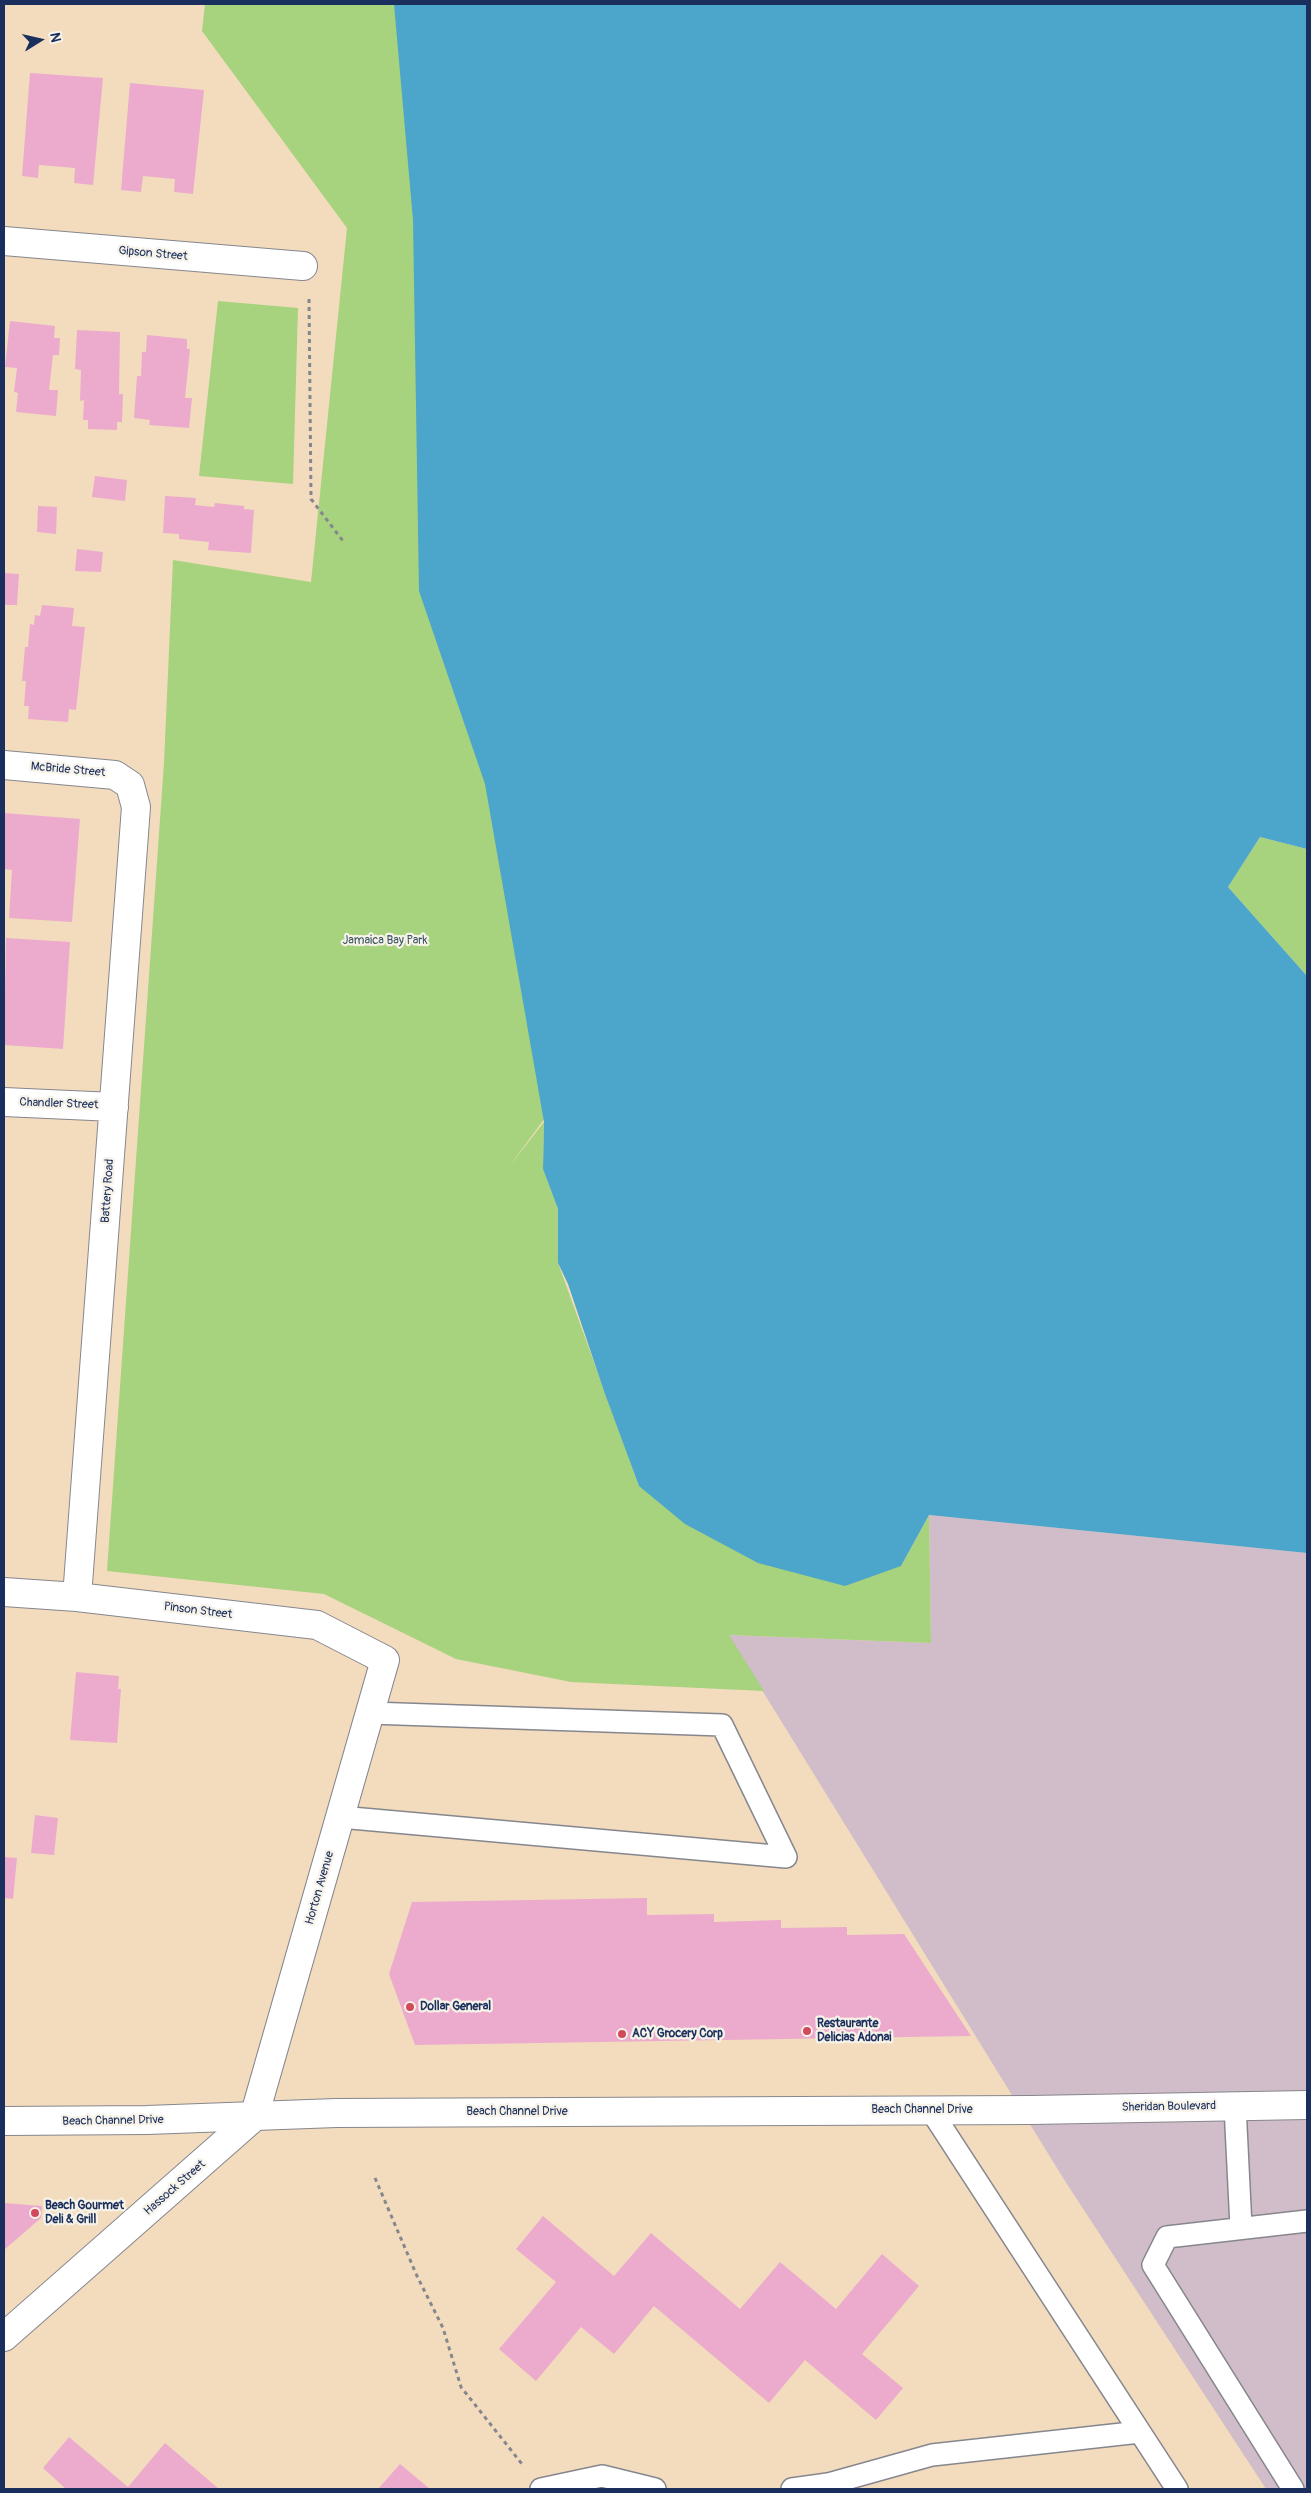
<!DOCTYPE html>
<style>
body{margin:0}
#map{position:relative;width:1311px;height:2493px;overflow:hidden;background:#f2dcbd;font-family:Pangolin,sans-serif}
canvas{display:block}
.frame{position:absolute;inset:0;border:5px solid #1b2f5e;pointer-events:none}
.north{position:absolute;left:15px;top:15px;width:50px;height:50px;-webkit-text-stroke:4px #f7f3e8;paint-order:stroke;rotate:80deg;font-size:14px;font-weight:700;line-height:20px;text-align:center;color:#1b2f5e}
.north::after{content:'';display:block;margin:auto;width:18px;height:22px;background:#1b2f5e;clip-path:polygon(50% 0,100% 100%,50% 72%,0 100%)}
</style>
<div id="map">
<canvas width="1311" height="2493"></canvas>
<div class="frame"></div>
<div class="north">N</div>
</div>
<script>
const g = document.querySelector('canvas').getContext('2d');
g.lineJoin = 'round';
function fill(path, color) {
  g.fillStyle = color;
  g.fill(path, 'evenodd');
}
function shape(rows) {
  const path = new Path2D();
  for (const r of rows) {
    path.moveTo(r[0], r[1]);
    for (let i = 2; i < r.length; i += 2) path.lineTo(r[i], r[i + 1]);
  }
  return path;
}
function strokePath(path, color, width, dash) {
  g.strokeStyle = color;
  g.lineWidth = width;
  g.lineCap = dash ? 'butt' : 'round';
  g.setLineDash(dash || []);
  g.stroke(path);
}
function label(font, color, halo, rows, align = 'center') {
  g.font = font + ' Pangolin,sans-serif';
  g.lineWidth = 4.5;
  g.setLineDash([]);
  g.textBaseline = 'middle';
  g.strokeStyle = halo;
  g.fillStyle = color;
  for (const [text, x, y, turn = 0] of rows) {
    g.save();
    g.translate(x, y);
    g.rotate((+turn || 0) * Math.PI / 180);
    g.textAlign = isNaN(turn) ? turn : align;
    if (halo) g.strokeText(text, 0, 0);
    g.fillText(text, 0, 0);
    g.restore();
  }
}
fill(shape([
 [929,1515,1307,1553,1307,2489,1266,2489,1065,2181,728,1635,931,1643]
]), '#d1bdca');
fill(shape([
 [205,4,592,4,622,1014,508,1168,544,1122,543,1169,558,1209,558,1263,639,1486,901,1566,929,1515,931,1643,729,1635,764,1691,571,1682,456,1659,324,1594,107,1571,164,763,173,560,311,582,347,228,202,31],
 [218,301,298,308,293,484,199,476],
 [1260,837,1307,849,1307,976,1228,887]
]), '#a7d27e');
fill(shape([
 [394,4,1307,4,1307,849,1260,837,1228,887,1307,976,1307,1553,929,1515,901,1566,845,1586,758,1563,685,1524,639,1486,605,1394,568,1284,558,1263,558,1209,543,1169,544,1122,485,784,419,591,413,220]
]), '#4ca5ca');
fill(shape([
 [30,73,103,78,93,185,74,183,75,168,39,165,38,178,22,176],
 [130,83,204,90,193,194,174,192,175,179,143,176,141,192,121,190],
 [10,321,55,326,54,338,60,338,59,355,53,355,49,390,58,390,56,416,16,412,18,393,14,392,17,368,5,367],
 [77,330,120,332,119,394,123,394,122,422,117,422,117,430,88,429,88,420,83,420,84,400,80,401,81,370,75,369],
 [147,335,187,339,187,349,190,349,185,398,192,398,189,428,149,425,150,420,134,418,137,376,141,376,142,352,146,352],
 [95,476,127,480,125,501,92,497],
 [165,496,196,498,195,505,214,507,215,503,244,506,244,509,254,510,251,553,208,550,209,542,179,539,179,534,163,533],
 [38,506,57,507,56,534,37,532],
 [77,549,103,552,101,572,75,571],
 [4,573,19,574,17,605,4,605],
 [42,605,74,608,72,626,85,627,76,710,69,709,68,722,28,719,29,706,24,706,26,681,22,681,25,647,28,647,30,624,34,625,35,615,40,616],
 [4,813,80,819,72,922,9,918,12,870,4,869],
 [6,938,70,942,63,1049,4,1045],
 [76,1672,119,1676,118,1689,121,1689,117,1743,70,1740],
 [35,1815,58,1818,54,1855,31,1853],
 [4,1857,17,1858,13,1899,4,1898],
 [647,1898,647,1915,714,1914,714,1922,781,1920,781,1928,847,1927,847,1935,904,1934,971,2036,415,2045,389,1974,412,1902],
 [4,2203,42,2206,41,2218,4,2250],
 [543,2216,614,2276,651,2233,740,2309,780,2262,836,2309,882,2254,919,2286,862,2354,903,2388,876,2420,805,2360,769,2403,654,2306,614,2354,581,2327,536,2381,499,2349,556,2282,516,2249],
 [69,2437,128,2487,165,2443,219,2489,66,2489,43,2468],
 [400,2464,430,2489,378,2489]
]), '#ecabcd');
const service = shape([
 [340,1817,786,1857,722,1725,370,1713],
 [1235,2106,1241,2227],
 [930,2109,1177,2489],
 [541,2489,602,2476,655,2489],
 [792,2489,828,2484,932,2455,1140,2432],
 [1293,2489,1153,2265,1167,2237,1307,2221]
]);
const minor = shape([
 [4,241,303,266],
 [4,765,115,775,130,785,136,807,77,1597],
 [4,1102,114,1107],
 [4,1592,77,1597,317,1625,385,1660,254,2117,4,2337]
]);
const primary = shape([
 [4,2121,147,2120,336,2113,1031,2110,1307,2105]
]);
strokePath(service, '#86868e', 24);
strokePath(minor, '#86868e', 30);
strokePath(primary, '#86868e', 30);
strokePath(shape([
 [309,299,311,499,343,541],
 [375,2178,417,2276,443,2328,461,2387,522,2464]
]), '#86868e', 3, [4, 4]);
strokePath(service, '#fff', 21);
strokePath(minor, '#fff', 28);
strokePath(primary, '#fff', 28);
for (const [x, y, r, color] of [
 [410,2007,5,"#d1495b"],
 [807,2031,5,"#d1495b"],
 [622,2034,5,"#d1495b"],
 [35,2213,5,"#d1495b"]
]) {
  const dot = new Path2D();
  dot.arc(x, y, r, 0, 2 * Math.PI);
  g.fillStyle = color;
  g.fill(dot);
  strokePath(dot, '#f7f3e8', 2);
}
label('12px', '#1b2f5e', '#f7f3e8', [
 ["Gipson Street",153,254,5],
 ["McBride Street",68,770,5],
 ["Chandler Street",59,1104,2],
 ["Battery Road",108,1191,-86],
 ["Pinson Street",198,1611,7],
 ["Horton Avenue",320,1888,-74],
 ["Sheridan Boulevard",1169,2107,-1],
 ["Beach Channel Drive",922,2110],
 ["Beach Channel Drive",517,2112],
 ["Beach Channel Drive",113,2121,-1],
 ["Hassock Street",175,2188,-41]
]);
label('12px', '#3e5866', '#f7f3e8', [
 ["Jamaica Bay Park",385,941]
]);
label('bold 12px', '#1b2f5e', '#f7f3e8', [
 ["Dollar General",420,2007],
 ["Restaurante",817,2024],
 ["Delicias Adonai",817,2038],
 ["ACY Grocery Corp",632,2034],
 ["Beach Gourmet",45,2206],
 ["Deli & Grill",45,2220]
], 'left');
</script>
